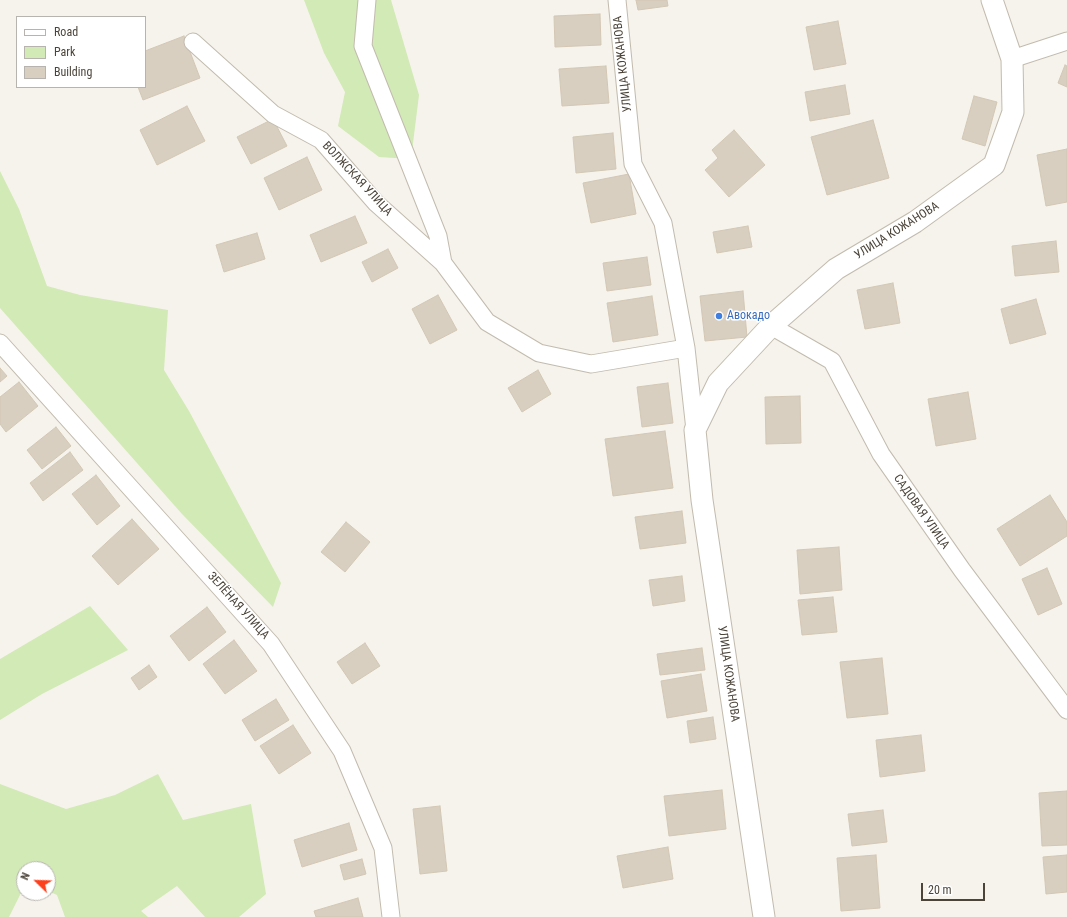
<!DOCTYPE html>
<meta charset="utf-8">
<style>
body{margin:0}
#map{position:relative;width:1067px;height:917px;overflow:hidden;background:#f6f3ec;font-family:"Roboto Condensed",sans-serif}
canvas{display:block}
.legend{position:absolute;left:16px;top:16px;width:130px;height:72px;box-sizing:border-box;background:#fff;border:1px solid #b7b4b0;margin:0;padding:5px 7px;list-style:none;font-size:12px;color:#4b4439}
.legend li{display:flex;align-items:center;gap:8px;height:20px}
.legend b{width:20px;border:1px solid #b7b4b0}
.north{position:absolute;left:16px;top:861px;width:40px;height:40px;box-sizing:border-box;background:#fff;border:1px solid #b7b4b0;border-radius:50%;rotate:293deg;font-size:11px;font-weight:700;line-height:16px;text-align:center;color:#4b4439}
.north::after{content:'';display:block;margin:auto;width:14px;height:18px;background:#fc3f1d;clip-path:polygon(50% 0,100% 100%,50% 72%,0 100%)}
.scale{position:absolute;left:921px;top:883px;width:64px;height:18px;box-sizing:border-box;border:2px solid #4b4439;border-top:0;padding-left:5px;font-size:12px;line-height:14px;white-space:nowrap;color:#4b4439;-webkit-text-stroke:3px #fff;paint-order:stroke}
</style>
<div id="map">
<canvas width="1067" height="917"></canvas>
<ul class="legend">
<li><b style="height:5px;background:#fff"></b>Road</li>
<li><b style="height:11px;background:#d2eab5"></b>Park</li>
<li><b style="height:11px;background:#d8cfc1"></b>Building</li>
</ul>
<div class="north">N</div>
<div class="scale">20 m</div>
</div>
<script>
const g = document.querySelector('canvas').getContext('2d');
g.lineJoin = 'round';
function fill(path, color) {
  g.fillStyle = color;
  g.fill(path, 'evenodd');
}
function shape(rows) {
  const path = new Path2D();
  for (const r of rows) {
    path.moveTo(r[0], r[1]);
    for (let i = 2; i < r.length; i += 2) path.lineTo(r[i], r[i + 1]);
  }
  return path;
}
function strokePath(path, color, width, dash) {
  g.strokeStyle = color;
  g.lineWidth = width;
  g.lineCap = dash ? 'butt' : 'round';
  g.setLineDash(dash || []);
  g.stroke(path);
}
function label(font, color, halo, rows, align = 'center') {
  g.font = font + ' "Roboto Condensed",sans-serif';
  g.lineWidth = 3;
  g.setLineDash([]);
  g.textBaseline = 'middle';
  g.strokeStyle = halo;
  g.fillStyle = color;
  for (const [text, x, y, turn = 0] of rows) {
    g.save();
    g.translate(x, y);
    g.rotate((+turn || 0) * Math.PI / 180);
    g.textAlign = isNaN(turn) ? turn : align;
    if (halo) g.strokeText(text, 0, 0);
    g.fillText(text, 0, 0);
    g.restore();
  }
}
fill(shape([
 [304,0,391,0,419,95,411,159,379,157,338,126,345,92,324,53],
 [0,171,19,209,47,286,80,295,168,310,164,370,189,411,281,583,273,607,182,514,0,308],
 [90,606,128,650,42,694,0,720,0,659],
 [158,774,183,820,251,804,266,894,239,917,205,917,177,886,141,911,148,917,65,917,57,895,48,891,48,869,24,869,24,887,9,917,0,917,0,784,66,809,115,795]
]), '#d2eab5');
const building = shape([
 [636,0,667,0,668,6,638,10,636,0],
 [600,14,601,45,555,47,554,16,600,14],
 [838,21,846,64,814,70,806,27,838,21],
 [184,36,200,78,143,100,138,87,145,87,145,51,184,36],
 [1065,65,1067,66,1067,87,1058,83,1065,65],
 [606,66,609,103,562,106,559,69,606,66],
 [845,85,850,114,810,121,805,92,845,85],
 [974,96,997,102,985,146,962,139,974,96],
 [187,106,205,141,157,165,140,130,187,106],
 [273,119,287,146,251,164,237,137,273,119],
 [873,120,889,178,827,195,811,137,873,120],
 [734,130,765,165,729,197,705,170,718,158,712,150,734,130],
 [613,133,616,169,576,173,573,137,613,133],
 [1067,149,1067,202,1046,206,1037,155,1067,149],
 [307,157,322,190,279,210,264,178,307,157],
 [629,174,636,214,591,223,583,183,629,174],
 [355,216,367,243,321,262,310,235,355,216],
 [748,226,752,247,717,253,713,232,748,226],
 [257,233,265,259,224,272,216,245,257,233],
 [1056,241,1059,272,1015,276,1012,246,1056,241],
 [388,249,398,268,372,282,362,262,388,249],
 [647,257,651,285,607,291,603,263,647,257],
 [893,283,900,323,865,329,857,290,893,283],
 [743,291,747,337,705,341,700,296,743,291],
 [438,295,457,330,430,344,412,309,438,295],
 [652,296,658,335,613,342,607,303,652,296],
 [1036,299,1046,334,1010,344,1001,309,1036,299],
 [0,368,7,376,0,382,0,368],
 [538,370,551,394,522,412,508,388,538,370],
 [19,382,38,406,6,432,0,424,0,397,19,382],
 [668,383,673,423,642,427,637,387,668,383],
 [968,392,976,439,936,446,928,399,968,392],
 [800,396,801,443,766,444,765,397,800,396],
 [56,427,71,446,42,469,27,450,56,427],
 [665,431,673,488,613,496,605,439,665,431],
 [70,452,83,470,43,501,30,483,70,452],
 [96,475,120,506,97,525,72,494,96,475],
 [1050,495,1067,522,1067,536,1020,566,997,529,1050,495],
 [682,511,686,543,640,549,635,517,682,511],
 [132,519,159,549,118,585,92,556,132,519],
 [346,522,370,542,345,572,321,552,346,522],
 [839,547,842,590,800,594,797,550,839,547],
 [1047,568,1062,604,1038,615,1022,579,1047,568],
 [682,576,685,601,653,606,649,580,682,576],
 [833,597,837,632,802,635,798,600,833,597],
 [207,607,226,632,189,661,170,636,207,607],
 [234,640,257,671,225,694,203,664,234,640],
 [365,643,380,666,352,684,337,662,365,643],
 [702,648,705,670,660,675,657,654,702,648],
 [882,658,888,714,847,718,840,662,882,658],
 [149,665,157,677,139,690,131,678,149,665],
 [701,674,707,711,667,718,661,681,701,674],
 [276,699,289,720,255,741,242,720,276,699],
 [713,717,716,739,690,743,687,721,713,717],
 [293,725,311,753,279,774,260,746,293,725],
 [921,735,925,771,880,777,876,740,921,735],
 [722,790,726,829,669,836,664,796,722,790],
 [1067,791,1067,845,1042,846,1039,793,1067,791],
 [440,806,447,871,420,874,413,809,440,806],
 [883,810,887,842,852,846,848,814,883,810],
 [349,823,357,850,302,867,294,840,349,823],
 [668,847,673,879,623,888,617,856,668,847],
 [876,855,880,908,841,911,837,858,876,855],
 [1067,855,1067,892,1046,894,1043,857,1067,855],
 [362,859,366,874,344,880,340,865,362,859],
 [358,898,363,917,316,917,314,911,358,898]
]);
fill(building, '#d8cfc1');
strokePath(building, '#d3c7b4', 1);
const minor = shape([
 [367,0,363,46,438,236,443,263],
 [617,0,633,164,663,223,686,348,695,430],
 [193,42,273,114,321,140,376,203,443,263,487,322,539,353,591,364,686,348],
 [1012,59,1067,41],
 [771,326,832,361,881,454,962,570,1067,710],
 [0,343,271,644,342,751,383,848,391,917]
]);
const tertiary = shape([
 [764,917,702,500,695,430,718,383,771,326,836,269,915,222,994,165,1013,112,1012,59,992,0]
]);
strokePath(minor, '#c2bbae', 19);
strokePath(tertiary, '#c2bbae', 23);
strokePath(minor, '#fff', 17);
strokePath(tertiary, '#fff', 21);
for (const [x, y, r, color] of [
 [719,316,4,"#3f7fe0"]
]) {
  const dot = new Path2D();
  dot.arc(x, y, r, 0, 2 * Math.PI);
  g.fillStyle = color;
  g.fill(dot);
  strokePath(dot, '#fff', 1.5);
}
label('12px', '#4b4439', '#fff', [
 ["УЛИЦА КОЖАНОВА",623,64,-96],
 ["ВОЛЖСКАЯ УЛИЦА",357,179,47],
 ["УЛИЦА КОЖАНОВА",897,231,-32],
 ["САДОВАЯ УЛИЦА",921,512,55],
 ["ЗЕЛЁНАЯ УЛИЦА",238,606,48],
 ["УЛИЦА КОЖАНОВА",728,674,82]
]);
label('12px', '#366cbe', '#fff', [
 ["Авокадо",727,316]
], 'left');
</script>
